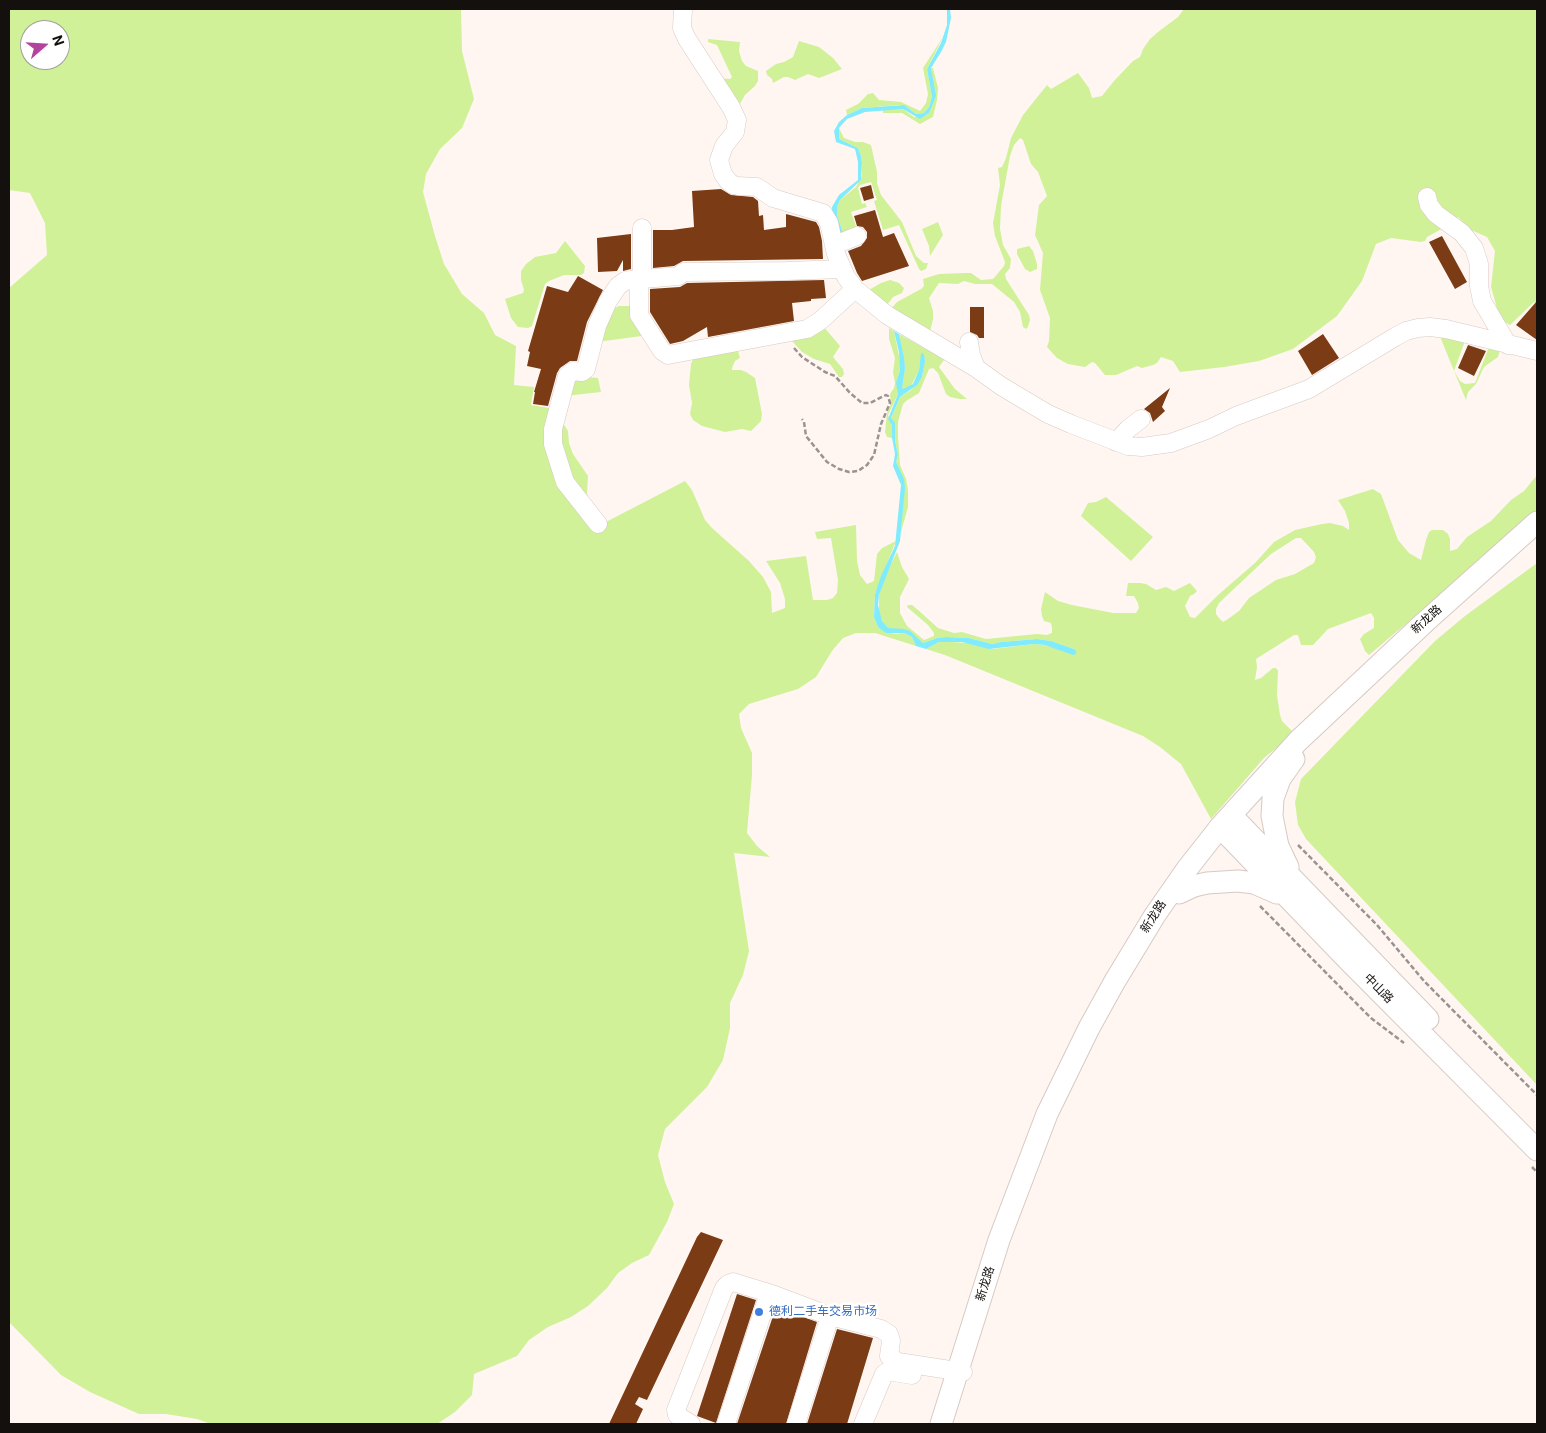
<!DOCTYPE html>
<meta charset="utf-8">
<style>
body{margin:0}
#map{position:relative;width:1546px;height:1433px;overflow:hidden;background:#fff6f2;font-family:Roboto,sans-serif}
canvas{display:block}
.frame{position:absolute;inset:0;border:10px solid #14100e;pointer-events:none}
.north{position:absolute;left:20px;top:20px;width:50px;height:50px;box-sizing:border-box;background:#fff;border:1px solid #a19f9f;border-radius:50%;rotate:71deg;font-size:14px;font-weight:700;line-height:20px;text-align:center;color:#14100e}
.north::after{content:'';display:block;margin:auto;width:18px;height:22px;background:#b5439d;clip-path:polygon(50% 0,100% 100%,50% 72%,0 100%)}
</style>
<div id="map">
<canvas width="1546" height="1433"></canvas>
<div class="frame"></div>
<div class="north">N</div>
</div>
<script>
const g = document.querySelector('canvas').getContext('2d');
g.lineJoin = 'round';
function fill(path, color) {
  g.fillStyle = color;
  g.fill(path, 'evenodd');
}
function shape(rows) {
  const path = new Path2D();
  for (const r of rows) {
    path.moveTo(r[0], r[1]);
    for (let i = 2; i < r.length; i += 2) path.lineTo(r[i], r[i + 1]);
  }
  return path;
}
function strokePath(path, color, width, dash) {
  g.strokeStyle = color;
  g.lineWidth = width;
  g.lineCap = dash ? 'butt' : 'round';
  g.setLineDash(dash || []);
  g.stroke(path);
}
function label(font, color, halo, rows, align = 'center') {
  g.font = font + ' Roboto,"Noto Sans SC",sans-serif';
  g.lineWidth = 5;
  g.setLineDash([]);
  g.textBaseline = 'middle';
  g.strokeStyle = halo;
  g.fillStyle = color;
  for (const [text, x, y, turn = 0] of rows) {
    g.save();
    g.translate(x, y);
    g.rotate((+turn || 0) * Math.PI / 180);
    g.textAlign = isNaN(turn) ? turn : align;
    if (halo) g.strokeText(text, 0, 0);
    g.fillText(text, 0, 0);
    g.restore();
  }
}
fill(shape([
 [9,9,461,9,462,51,474,99,462,128,440,149,426,174,423,192,435,236,444,264,462,294,484,313,495,335,516,346,514,385,534,387,531,405,555,409,550,448,604,523,685,481,692,490,705,520,712,528,749,561,763,577,771,592,772,613,785,608,785,599,780,583,766,561,806,556,813,600,827,600,833,598,837,593,838,580,831,538,817,539,815,532,856,525,857,561,860,575,867,584,874,581,877,554,882,548,896,541,875,594,874,617,878,627,894,634,904,633,912,637,916,646,875,633,856,633,843,638,832,651,816,677,798,689,749,704,739,714,741,728,752,753,752,775,747,833,757,846,770,857,734,853,749,951,743,975,730,1003,730,1028,723,1060,707,1087,665,1129,658,1155,665,1182,674,1204,667,1222,649,1255,632,1263,618,1273,607,1288,588,1306,571,1317,548,1327,529,1340,517,1356,474,1374,472,1395,455,1412,437,1424,211,1424,197,1419,166,1414,139,1414,90,1392,61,1375,9,1322,9,288,47,255,45,223,30,193,9,190],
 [30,30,60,30,60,60,30,60],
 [1184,9,1537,9,1537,305,1534,302,1510,325,1500,319,1491,287,1495,251,1487,237,1471,230,1458,217,1454,222,1427,237,1425,241,1421,242,1391,238,1376,244,1362,281,1337,316,1293,349,1259,361,1224,367,1180,372,1173,361,1161,357,1157,363,1153,365,1142,368,1137,366,1116,375,1105,375,1095,363,1092,362,1085,367,1068,364,1057,358,1047,347,1049,341,1050,318,1040,290,1043,253,1035,235,1039,205,1047,196,1038,172,1031,164,1023,140,1020,138,1014,145,1010,156,1001,206,1000,229,1003,245,1011,259,1010,268,1005,274,1006,279,1029,315,1030,320,1028,327,1026,329,1023,327,1020,312,1014,302,992,284,975,284,964,281,958,284,939,283,929,298,933,311,933,319,930,332,891,309,897,302,921,289,924,286,923,279,939,274,965,273,971,273,981,280,993,279,1004,266,1005,262,995,236,993,223,1000,185,998,168,1002,167,1006,158,1011,138,1023,115,1047,85,1051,89,1078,73,1089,88,1092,98,1102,96,1114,81,1133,61,1140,57,1143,49,1150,39,1158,32,1178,17],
 [943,37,927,69,932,97,929,107,924,113,916,114,908,108,900,105,862,108,847,115,846,110,858,104,868,94,873,93,879,100,901,102,920,111,926,103,928,94,923,68],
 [708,39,740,42,739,51,742,61,746,66,758,71,758,81,755,86,745,95,738,107,717,78,730,79,732,77,717,45,708,42],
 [799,41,819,47,833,58,842,69,819,78,808,74,795,80,788,77,784,77,773,83,772,79,767,75,766,71,776,64,784,62,793,57],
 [931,68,933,68,938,88,937,100,933,117,920,124,902,113,883,113,883,110,903,109,914,117,927,115,935,96],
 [839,128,844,138,855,142,863,142,871,145,877,172,877,183,881,195,902,222,916,256,924,263,928,263,926,269,921,271,919,269,899,225,883,230,874,201,877,200,871,182,860,185,858,188,862,204,865,203,867,207,851,212,858,232,843,233,837,215,837,207,840,200,856,187,862,176,862,163,861,156,858,148,839,139],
 [938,222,943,235,930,256,929,246,922,229],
 [565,241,585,266,584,273,581,275,564,275,549,281,545,284,532,326,528,328,518,327,511,318,505,299,523,293,524,290,521,280,521,271,526,264,535,257,556,253],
 [1029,246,1033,251,1037,264,1037,269,1030,272,1025,269,1017,254,1017,249],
 [890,280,899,283,904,288,902,293,893,297,887,305,867,291,881,283],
 [619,306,637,306,649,335,597,342,613,309],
 [823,326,840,346,833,357,843,369,844,374,842,377,839,377,830,364,814,359,802,352,791,340],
 [889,328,894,331,901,366,897,380,898,394,888,415,892,425,892,438,887,437,885,432,887,413,891,404,890,394,894,388,895,383,893,372,895,358,889,339],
 [899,334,951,363,944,360,939,367,955,389,967,399,960,399,950,397,946,394,938,373,933,368,929,369,919,393,906,401,903,404,898,422,898,437,900,465,906,479,908,490,908,507,901,532,904,483,896,462,898,455,895,440,895,426,891,418,900,397,911,390,922,377,925,358,920,362,919,370,911,386,903,390,901,388,902,384,905,368],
 [1439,334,1465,341,1454,371,1460,381,1465,384,1475,383,1489,347,1500,350,1498,357,1484,367,1476,384,1468,392,1466,400,1454,371],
 [738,351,740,358,735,361,732,368,732,370,741,370,746,372,755,378,762,414,761,421,751,431,742,429,725,432,702,426,693,420,690,414,692,403,689,385,691,364,693,359],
 [585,377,598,378,601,392,565,396,572,380],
 [561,420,568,431,569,443,573,454,588,476,587,493,590,507,560,458],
 [1537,475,1537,513,1369,655,1365,651,1360,639,1364,634,1374,628,1374,618,1371,613,1328,629,1313,645,1301,645,1298,635,1294,635,1256,659,1257,667,1255,680,1261,678,1273,668,1276,668,1278,671,1277,695,1280,715,1282,721,1292,731,1280,745,1264,758,1211,819,1181,764,1160,747,1143,736,945,655,926,649,939,642,952,642,968,643,993,649,1034,644,1045,645,1069,652,1074,649,1051,641,1037,639,1001,642,992,644,969,638,946,637,937,638,923,643,904,629,890,629,885,627,879,614,879,595,883,580,897,552,902,567,909,579,900,597,900,613,907,626,924,640,934,636,934,633,928,625,907,607,908,605,912,605,918,610,938,628,954,633,962,632,986,639,1037,634,1047,635,1052,633,1052,628,1051,623,1044,621,1042,616,1041,609,1045,592,1058,601,1072,605,1113,613,1136,613,1139,608,1138,603,1134,596,1126,596,1128,583,1140,583,1146,584,1156,590,1166,587,1174,591,1190,583,1197,591,1194,594,1190,596,1185,606,1190,617,1195,618,1218,595,1255,563,1274,542,1295,530,1322,524,1330,523,1343,526,1349,530,1349,523,1345,511,1338,500,1373,489,1376,491,1381,494,1398,540,1409,553,1421,560,1426,540,1429,532,1432,530,1443,530,1448,534,1450,539,1450,551,1457,549,1467,537,1491,521,1511,500,1524,491],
 [1296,538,1301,538,1314,552,1316,557,1314,563,1295,574,1276,580,1249,598,1239,611,1228,619,1223,622,1219,618,1216,614,1216,609,1219,603,1271,554],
 [1106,497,1153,537,1131,561,1081,516,1088,503,1096,502],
 [1537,563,1537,1085,1306,839,1298,825,1295,802,1301,779,1435,641,1465,616]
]), '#d0f198');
fill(shape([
 [947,9,950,9,951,18,946,42,941,52,931,68,936,96,929,113,920,119,903,109,865,112,847,119,839,128,839,139,858,148,861,156,862,163,861,180,840,200,837,207,837,215,843,233,840,239,832,214,832,207,839,195,858,180,858,162,855,149,836,142,834,131,839,122,847,115,862,108,904,105,916,114,924,113,929,107,932,97,927,69,941,43,947,25],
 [894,331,899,334,904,358,905,368,902,388,903,389,913,384,919,370,921,354,922,353,924,354,925,361,922,377,917,385,900,397,891,418,895,423,895,440,898,455,896,462,904,479,905,488,900,541,879,595,878,605,882,621,888,628,904,629,910,631,923,643,937,638,946,637,969,638,992,644,1001,642,1037,639,1051,641,1074,649,1076,651,1076,654,1073,655,1045,645,1034,644,989,649,962,642,939,642,926,649,916,646,912,637,904,633,886,633,878,627,874,617,875,594,881,576,895,546,901,485,893,466,895,454,892,438,892,425,888,419,898,394,896,383,900,370,899,352]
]), '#80ebfd');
fill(shape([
 [871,185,874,198,864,201,860,188],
 [721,189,731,195,753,197,758,201,759,216,763,215,764,230,786,227,786,214,816,222,819,227,822,241,823,259,683,261,674,266,653,268,653,230,672,230,694,227,692,191],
 [875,210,883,237,894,233,909,266,862,281,857,273,848,251,861,246,867,238,867,232,863,227,857,226,854,216],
 [631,234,631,269,623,271,623,260,617,271,598,272,597,238],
 [1442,236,1467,282,1455,289,1429,242],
 [578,276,603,290,587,322,577,361,570,361,560,368,557,373,548,406,533,404,535,392,534,392,541,369,527,366,530,352,528,351,547,286,568,292],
 [824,280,826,298,811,299,811,301,792,303,794,321,708,337,707,327,683,341,670,344,650,312,650,289,680,287,687,283],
 [1537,301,1537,340,1516,325],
 [970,307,984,307,984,338,979,338,977,335,970,332],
 [1323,334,1339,358,1312,375,1298,351],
 [1468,345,1486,351,1474,376,1458,368],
 [1170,388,1162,407,1165,411,1153,422,1150,413,1144,409],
 [701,1232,723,1240,647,1400,639,1397,635,1404,643,1409,636,1424,609,1424,697,1237],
 [737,1294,756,1300,716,1423,697,1416],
 [776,1307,817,1322,786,1424,737,1424],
 [837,1329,873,1338,847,1424,807,1424]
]), '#7b3b14');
const minor = shape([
 [683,9,682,28,687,39,731,107,737,120,735,132,724,146,719,160,723,174,728,181,733,185,738,186,757,187,773,198,823,213,829,223,836,254,846,277,855,289,887,315,976,368,1001,386,1048,414,1071,424,1128,446,1142,447,1171,443,1209,429,1236,416,1309,389,1395,337,1406,331,1418,328,1430,327,1446,329,1537,351],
 [1427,197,1429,205,1436,214,1462,233,1474,248,1479,264,1479,286,1482,301,1508,345],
 [642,228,642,273,639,277,639,315,662,351,668,355,807,329,820,321,855,289],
 [835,245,857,236],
 [969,342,971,355,976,368],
 [1116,442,1128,429,1141,419],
 [598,524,565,482,553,444,553,429,567,376,573,371,582,372,586,369,597,326,608,301,618,286,625,281,631,280,679,276,683,272,686,272,786,271,842,269],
 [691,1424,677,1415,676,1410,724,1288,728,1284,733,1282,769,1293,830,1316,881,1329,889,1334,891,1341,889,1356,898,1362,963,1372],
 [726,1424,769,1293],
 [796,1424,830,1316],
 [863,1424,884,1374,888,1371,912,1375]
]);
const major = shape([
 [1231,815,1428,1019],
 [1220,827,1347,959,1537,1150],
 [1288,867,1278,846,1272,816,1273,798,1280,779,1294,759],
 [1179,893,1194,886,1207,883,1238,881,1254,883,1277,893],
 [941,1424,999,1240,1047,1114,1089,1028,1115,981,1155,915,1187,869,1220,827,1298,741,1425,622,1537,522]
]);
strokePath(minor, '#d7c9c3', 19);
strokePath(major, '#d7c9c3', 23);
strokePath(shape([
 [794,348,802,357,825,372,835,376,850,393,862,403,870,403,886,395,888,396,890,403,881,424,874,455,867,465,858,471,849,472,839,469,827,462,806,436,804,422,802,419],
 [1298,845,1377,925,1424,981,1537,1095],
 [1260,906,1350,997,1371,1018,1404,1043],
 [1532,1167,1537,1172]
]), '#9a9390', 2.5, [5, 2.5]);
strokePath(minor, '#fff', 18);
strokePath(major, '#fff', 21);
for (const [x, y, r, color] of [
 [759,1312,5,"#3f7fe0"]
]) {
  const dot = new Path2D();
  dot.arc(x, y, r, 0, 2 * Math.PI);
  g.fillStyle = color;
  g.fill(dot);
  strokePath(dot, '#fff', 2);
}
label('12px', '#14100e', '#fff', [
 ["新龙路",1427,620,-42],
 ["新龙路",1154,917,-57],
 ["中山路",1378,989,45],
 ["新龙路",986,1284,-73]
]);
label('12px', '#366cbe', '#fff', [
 ["德利二手车交易市场",769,1312]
], 'left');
</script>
